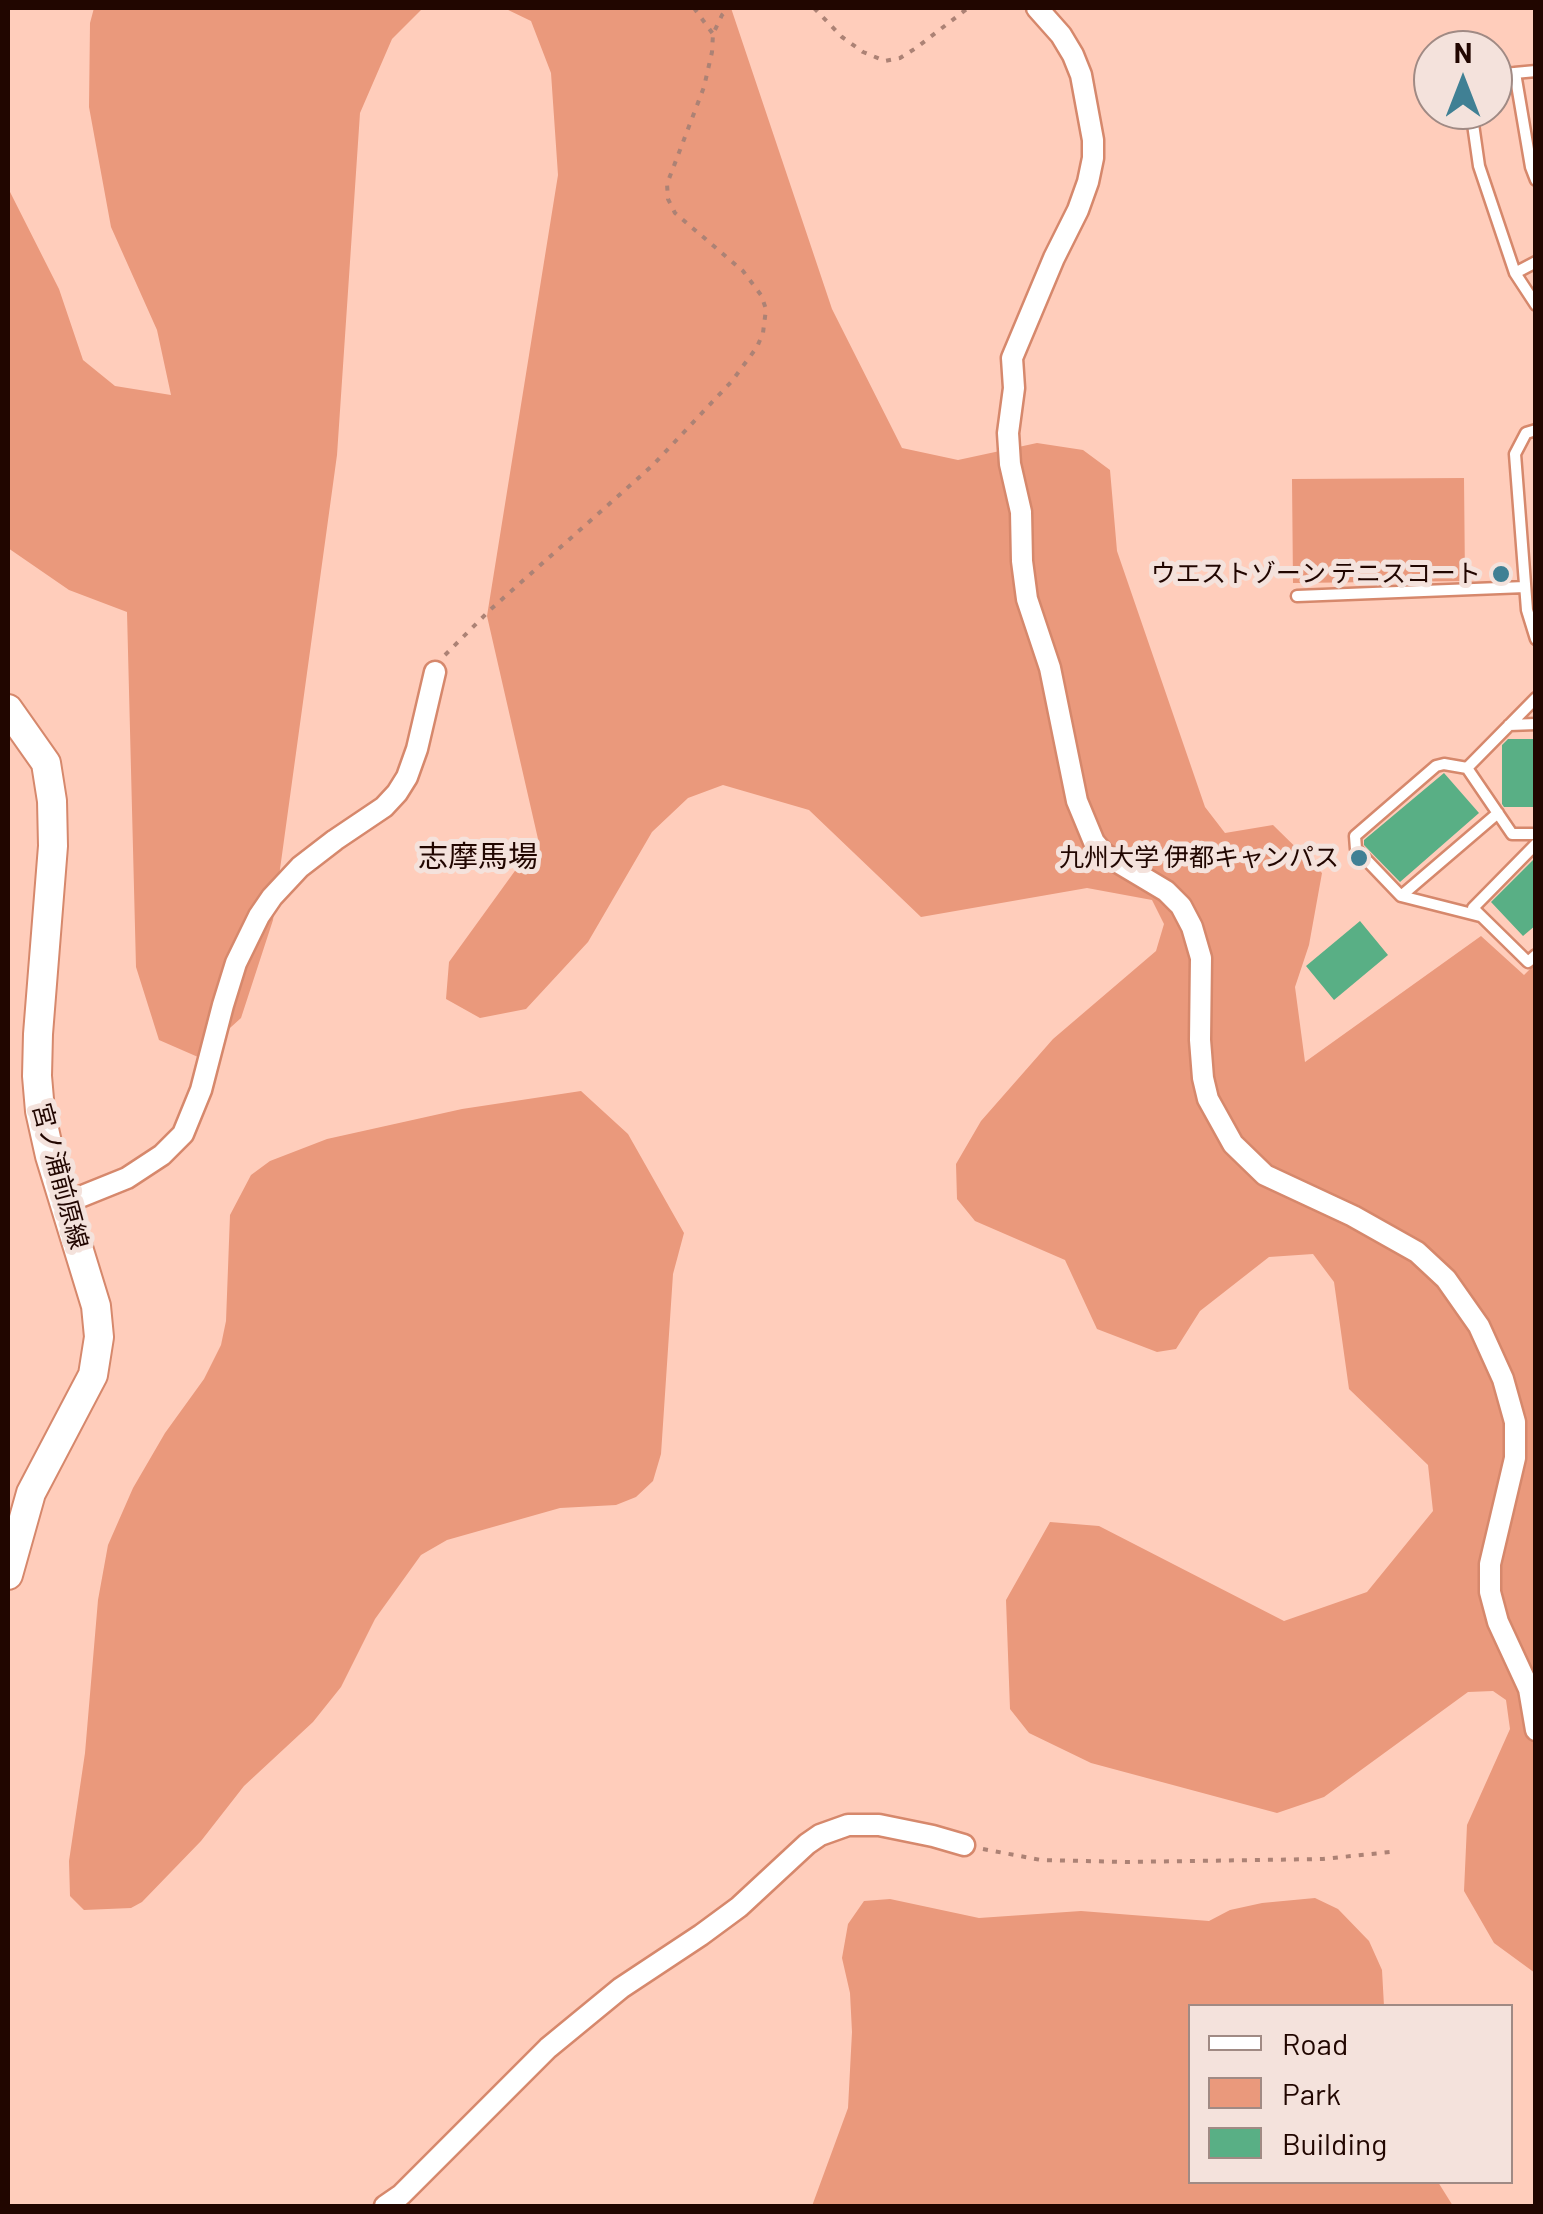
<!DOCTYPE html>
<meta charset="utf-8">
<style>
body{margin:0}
#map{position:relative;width:1543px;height:2214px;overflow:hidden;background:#ffcdbb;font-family:Barlow,sans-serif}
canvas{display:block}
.frame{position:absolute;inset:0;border:10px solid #210600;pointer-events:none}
.legend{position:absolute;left:1188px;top:2004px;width:325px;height:180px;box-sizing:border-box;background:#f4e2dc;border:2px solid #a08a84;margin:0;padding:12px 18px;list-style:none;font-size:30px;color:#210600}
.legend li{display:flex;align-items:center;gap:20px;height:50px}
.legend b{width:50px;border:2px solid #a08a84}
.north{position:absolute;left:1413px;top:30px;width:100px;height:100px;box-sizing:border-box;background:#f4e2dc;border:2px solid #a08a84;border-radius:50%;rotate:0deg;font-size:28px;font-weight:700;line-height:40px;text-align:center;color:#210600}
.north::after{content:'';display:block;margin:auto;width:35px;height:45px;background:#408094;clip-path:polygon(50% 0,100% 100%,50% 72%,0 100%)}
</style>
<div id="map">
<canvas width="1543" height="2214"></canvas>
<div class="frame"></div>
<ul class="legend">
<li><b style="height:12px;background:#fff"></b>Road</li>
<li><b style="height:28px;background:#ea997c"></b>Park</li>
<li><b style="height:28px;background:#59af85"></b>Building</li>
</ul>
<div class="north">N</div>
</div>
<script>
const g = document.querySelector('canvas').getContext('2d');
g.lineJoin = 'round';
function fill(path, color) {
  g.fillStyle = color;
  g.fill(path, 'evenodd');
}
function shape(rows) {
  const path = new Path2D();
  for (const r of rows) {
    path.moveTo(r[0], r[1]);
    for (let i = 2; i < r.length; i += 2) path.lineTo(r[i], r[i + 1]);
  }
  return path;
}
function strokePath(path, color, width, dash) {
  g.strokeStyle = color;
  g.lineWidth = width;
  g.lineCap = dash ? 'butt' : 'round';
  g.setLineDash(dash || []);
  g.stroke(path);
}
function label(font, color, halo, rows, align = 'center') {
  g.font = font + ' Barlow,"Noto Sans JP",sans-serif';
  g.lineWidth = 10;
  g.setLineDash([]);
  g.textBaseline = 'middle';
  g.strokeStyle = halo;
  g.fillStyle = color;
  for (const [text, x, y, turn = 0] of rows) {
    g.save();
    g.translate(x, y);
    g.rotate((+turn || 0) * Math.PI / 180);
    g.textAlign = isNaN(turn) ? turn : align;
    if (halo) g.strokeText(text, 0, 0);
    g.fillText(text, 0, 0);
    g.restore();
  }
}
fill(shape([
 [94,8,423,8,392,39,360,113,337,455,273,920,241,1018,198,1057,159,1040,136,967,127,612,69,590,8,548,8,188,59,289,83,360,115,386,171,395,157,330,111,227,89,107,90,23],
 [504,8,731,8,832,309,902,448,958,460,1037,443,1083,450,1110,470,1117,551,1205,807,1225,833,1273,825,1322,873,1309,945,1295,987,1305,1062,1481,936,1524,975,1535,964,1535,1973,1494,1943,1464,1891,1467,1825,1510,1729,1506,1700,1493,1691,1468,1692,1324,1797,1277,1813,1091,1763,1029,1733,1010,1709,1006,1600,1050,1522,1099,1526,1284,1621,1367,1592,1433,1511,1428,1465,1349,1389,1334,1282,1313,1254,1269,1257,1200,1311,1176,1349,1157,1352,1097,1329,1065,1260,975,1221,957,1199,956,1164,981,1121,1053,1039,1156,951,1164,924,1152,900,1087,888,921,917,809,810,723,785,688,798,652,832,588,942,526,1009,480,1018,446,999,449,962,538,839,487,616,558,175,551,73,531,21],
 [1464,478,1465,581,1293,583,1292,479],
 [581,1091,628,1134,684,1233,673,1274,661,1454,653,1481,636,1497,616,1505,560,1508,447,1540,421,1555,375,1619,341,1687,313,1722,244,1786,201,1841,142,1902,131,1908,84,1910,70,1896,69,1861,85,1753,98,1600,108,1545,133,1488,165,1433,204,1379,221,1345,226,1321,230,1215,251,1175,270,1161,327,1139,462,1109],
 [1315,1898,1338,1909,1369,1941,1382,1970,1384,2006,1190,2006,1190,2182,1438,2182,1453,2206,812,2206,848,2108,852,2032,850,1993,842,1958,848,1924,864,1901,890,1899,979,1918,1081,1911,1209,1921,1230,1910,1262,1903]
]), '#ea997c');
fill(shape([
 [1508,739,1536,739,1536,807,1504,807,1502,804,1502,745],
 [1444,773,1479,813,1400,882,1364,845,1364,840],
 [1536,857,1536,925,1523,936,1491,902],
 [1360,921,1388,955,1334,1000,1306,966]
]), '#59af85');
const lane = shape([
 [1515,73,1531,167,1536,180],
 [1493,75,1536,71],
 [1471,110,1479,166,1515,273,1536,305],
 [1515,273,1536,262],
 [1536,430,1526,433,1515,454,1527,610,1536,639],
 [1297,596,1525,587],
 [1536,698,1467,768,1512,834,1536,834],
 [1509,725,1536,724],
 [1467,768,1444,764,1436,766,1355,836,1356,849,1401,896,1480,916],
 [1536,844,1473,908,1528,962,1536,955],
 [1401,896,1498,813]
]);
const street = shape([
 [1037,8,1061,35,1073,55,1081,75,1093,140,1093,158,1088,182,1078,210,1054,258,1012,358,1014,388,1008,433,1010,464,1021,512,1022,561,1027,599,1050,668,1077,801,1094,842,1104,854,1166,891,1181,906,1192,927,1201,958,1200,1040,1203,1078,1208,1099,1233,1144,1265,1175,1353,1216,1417,1252,1446,1279,1479,1326,1503,1379,1515,1422,1515,1458,1490,1564,1490,1592,1498,1622,1529,1689,1536,1730],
 [65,1203,127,1178,162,1155,183,1134,201,1090,223,1005,236,963,259,916,272,897,300,867,335,840,384,807,397,793,407,777,417,749,435,672],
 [385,2206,401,2195,548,2048,621,1988,701,1935,739,1907,807,1844,820,1835,848,1825,879,1825,933,1836,964,1845]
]);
const secondary = shape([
 [8,709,46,763,52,801,53,846,38,1034,37,1076,40,1111,50,1156,96,1306,99,1337,93,1375,31,1493,8,1575]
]);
strokePath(lane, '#d6886c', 15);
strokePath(street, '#d6886c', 25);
strokePath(secondary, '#d6886c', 32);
strokePath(shape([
 [694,8,713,34],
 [814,8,842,37,863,52,885,61,900,58,916,48,968,8],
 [445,655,491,609,653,465,732,381,757,347,763,333,766,309,761,295,743,271,675,213,668,199,667,184,704,87,712,52,713,34,722,15,729,8],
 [983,1849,1041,1860,1126,1862,1323,1859,1390,1852]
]), '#ac8275', 4, [5, 8]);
strokePath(lane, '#fff', 10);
strokePath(street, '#fff', 20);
strokePath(secondary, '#fff', 28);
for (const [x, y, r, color] of [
 [1501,574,10,"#408094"],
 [1359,858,10,"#408094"]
]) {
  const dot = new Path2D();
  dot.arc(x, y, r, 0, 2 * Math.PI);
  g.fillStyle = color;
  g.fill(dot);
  strokePath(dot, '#f4e2dc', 4);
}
label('25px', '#210600', '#f4e2dc', [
 ["ウエストゾーン テニスコート",1481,574],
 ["九州大学 伊都キャンパス",1339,858]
], 'right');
label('25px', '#210600', '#f4e2dc', [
 ["宮ノ浦前原線",60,1176,75]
]);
label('30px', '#210600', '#f4e2dc', [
 ["志摩馬場",478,857]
]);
</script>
